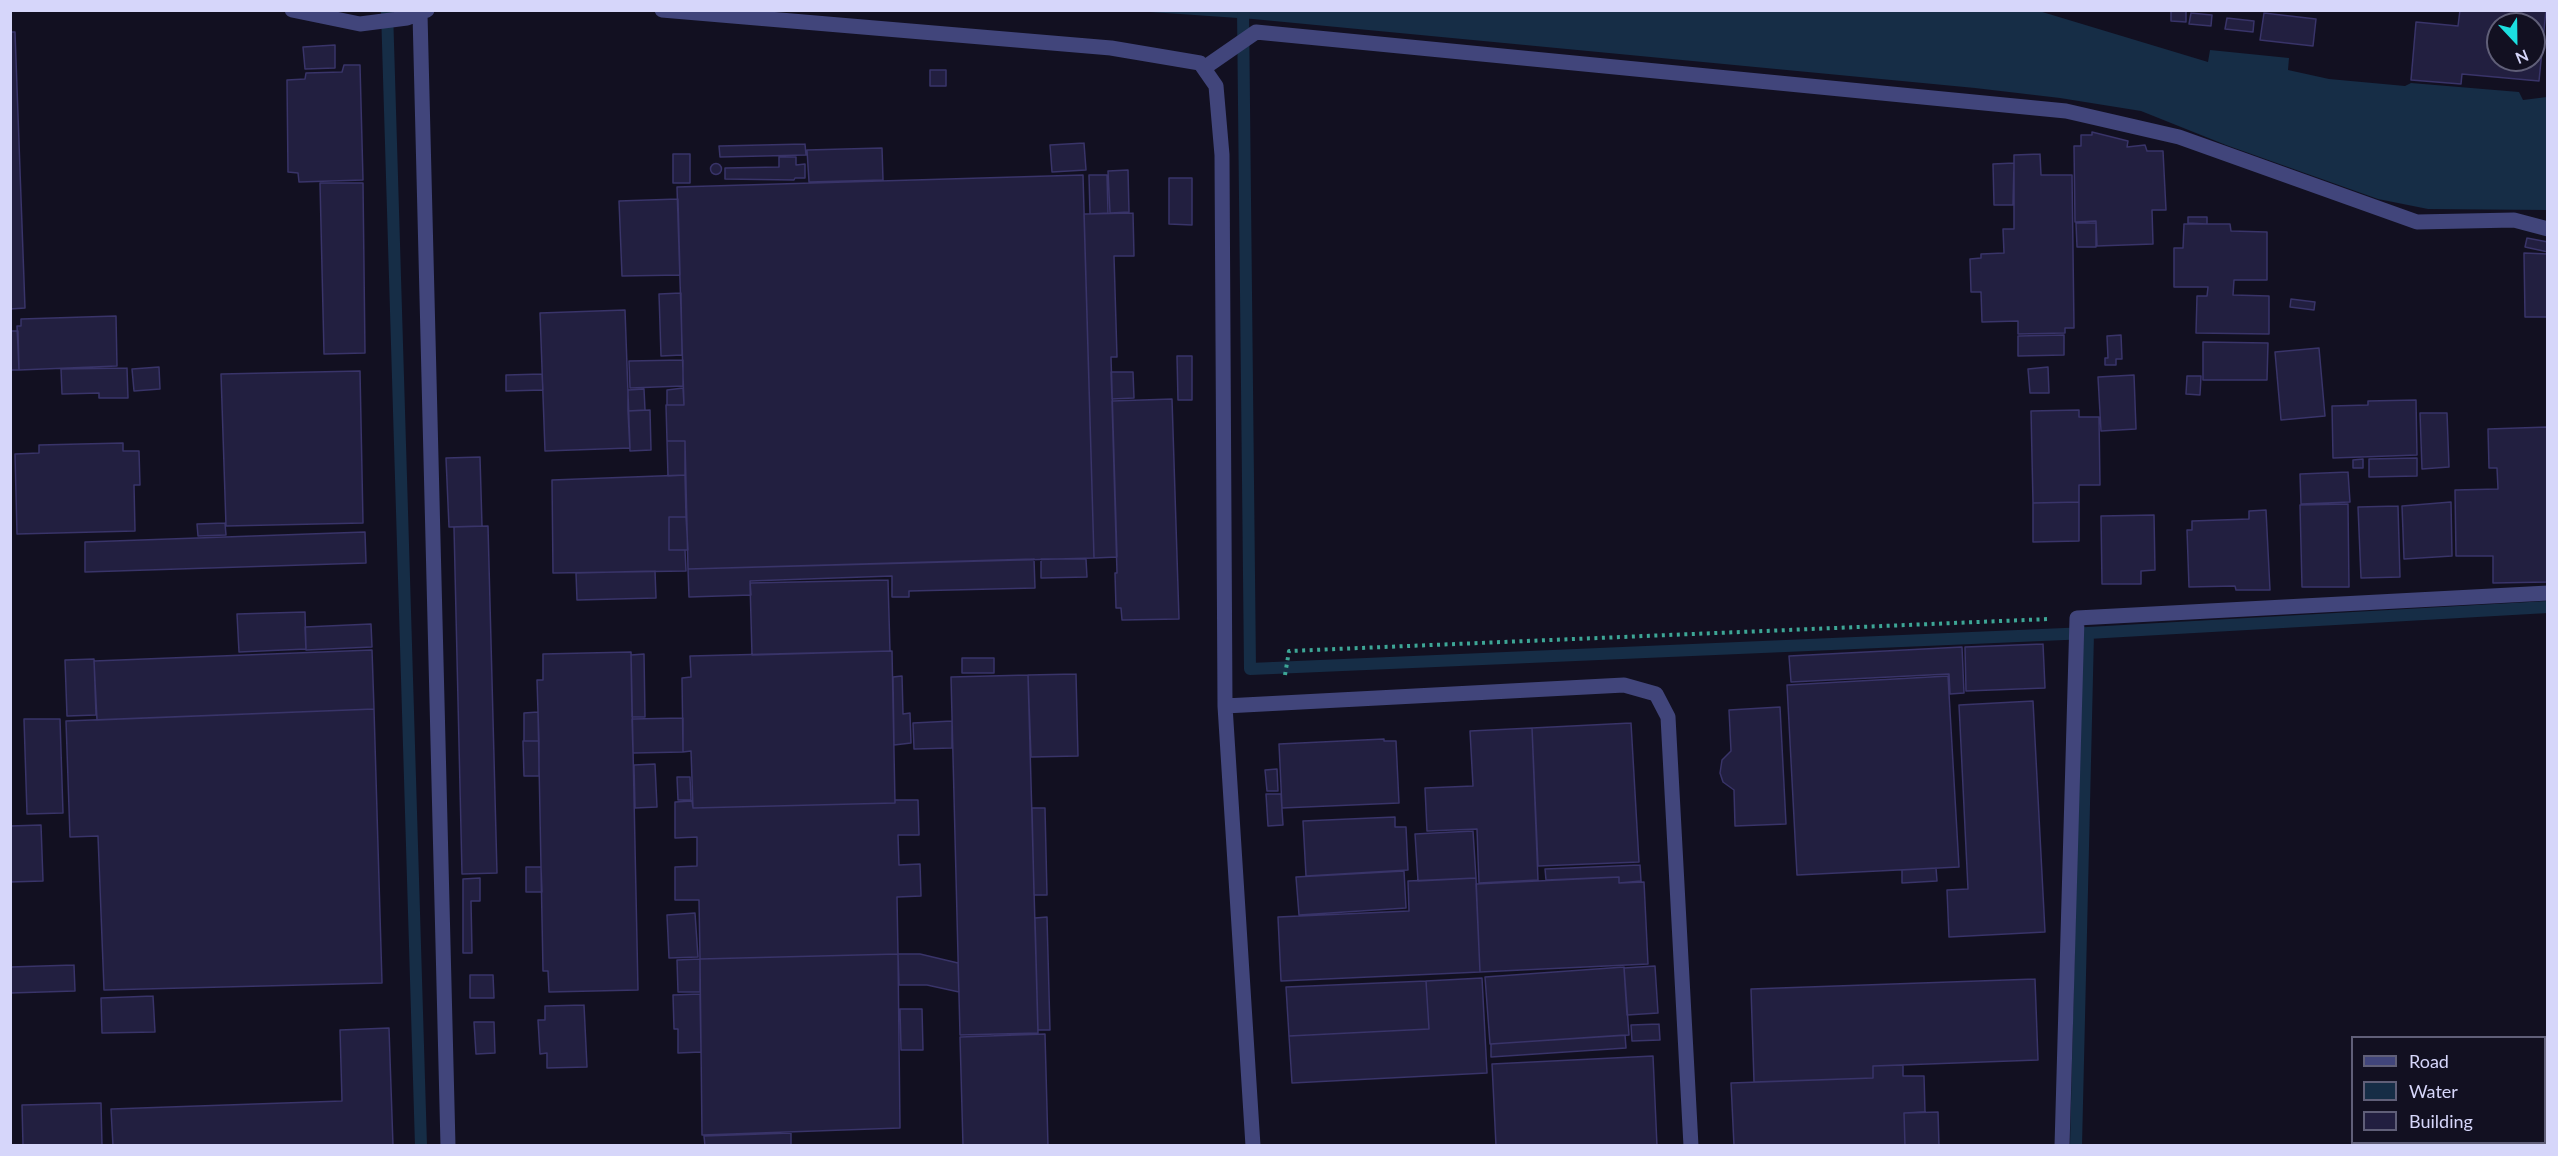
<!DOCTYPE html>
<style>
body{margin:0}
#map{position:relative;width:2558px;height:1156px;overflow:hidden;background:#121021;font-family:Lato,sans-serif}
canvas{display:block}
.frame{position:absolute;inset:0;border:12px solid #d6d6fa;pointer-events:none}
.legend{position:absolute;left:2351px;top:1036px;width:195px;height:108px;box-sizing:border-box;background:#121021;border:2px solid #605f78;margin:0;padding:8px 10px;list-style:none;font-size:18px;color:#d6d6fa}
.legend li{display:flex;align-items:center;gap:12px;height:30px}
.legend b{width:30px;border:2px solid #605f78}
.north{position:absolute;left:2486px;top:12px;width:60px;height:60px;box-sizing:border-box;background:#121021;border:2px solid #605f78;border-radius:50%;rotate:158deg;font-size:16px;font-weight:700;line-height:24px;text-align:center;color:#d6d6fa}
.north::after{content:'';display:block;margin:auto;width:21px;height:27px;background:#1cdfe0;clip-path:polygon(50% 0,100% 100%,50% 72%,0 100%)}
</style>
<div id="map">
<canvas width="2558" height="1156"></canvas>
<div class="frame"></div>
<ul class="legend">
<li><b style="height:8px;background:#41457b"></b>Road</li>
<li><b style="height:16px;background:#162d46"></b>Water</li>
<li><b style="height:16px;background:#221f40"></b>Building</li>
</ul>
<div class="north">N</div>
</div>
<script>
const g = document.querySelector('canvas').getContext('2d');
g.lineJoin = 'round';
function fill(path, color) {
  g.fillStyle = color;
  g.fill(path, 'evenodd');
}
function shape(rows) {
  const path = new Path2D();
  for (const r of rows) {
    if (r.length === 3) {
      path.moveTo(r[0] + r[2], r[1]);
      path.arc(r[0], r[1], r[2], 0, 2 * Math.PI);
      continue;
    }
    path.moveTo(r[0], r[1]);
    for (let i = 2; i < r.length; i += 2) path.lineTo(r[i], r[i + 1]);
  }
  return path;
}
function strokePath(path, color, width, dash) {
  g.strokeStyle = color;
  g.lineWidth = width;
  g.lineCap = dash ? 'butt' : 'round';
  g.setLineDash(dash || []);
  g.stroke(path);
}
fill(shape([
 [1136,11,2039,11,2208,62,2210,50,2289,58,2288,70,2329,79,2405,86,2411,83,2519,92,2523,100,2547,97,2547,210,2428,209,2378,199,2226,145,2141,111,2060,98,1975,88,1253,19]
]), '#162d46');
strokePath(shape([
 [387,10,421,1146],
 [1243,10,1250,669,2088,633,2548,607],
 [2076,1146,2088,633]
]), '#162d46', 12);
const building = shape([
 [2171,10,2186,10,2186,22,2171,21,2171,10],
 [2460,10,2546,10,2539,81,2462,74,2461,84,2411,80,2416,22,2458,26,2460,10],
 [2498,24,2534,24,2534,60,2498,60,2498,24],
 [2191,13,2212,15,2211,26,2189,24,2191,13],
 [2264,13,2316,19,2313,46,2260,40,2264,13],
 [2227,18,2254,21,2253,32,2225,29,2227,18],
 [10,32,15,32,25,308,10,309,10,32],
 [335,45,335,68,305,69,303,47,335,45],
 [344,65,360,65,363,180,299,182,298,173,288,172,287,80,305,79,306,73,342,72,344,65],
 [930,70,946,70,946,86,930,86,930,70],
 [2092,132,2128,141,2127,147,2145,145,2147,151,2163,151,2166,210,2152,210,2153,244,2097,246,2096,221,2075,222,2074,146,2081,146,2081,135,2092,135,2092,132],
 [1084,143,1086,170,1052,172,1050,145,1084,143],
 [805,144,806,155,720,157,719,146,805,144],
 [882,148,883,180,809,182,807,150,882,148],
 [673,154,690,154,690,183,673,183,673,154],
 [2040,154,2041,175,2072,175,2074,328,2065,328,2065,333,2018,334,2018,321,1982,322,1981,292,1971,292,1970,259,1981,258,1981,254,2004,253,2003,229,2014,229,2014,155,2040,154],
 [779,157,796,157,796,165,805,164,805,178,795,178,794,180,725,179,725,168,779,167,779,157],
 [2014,163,2013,205,1994,205,1993,164,2014,163],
 [716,169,5.5],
 [1128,170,1129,212,1110,213,1108,171,1128,170],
 [1083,175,1094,558,688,569,685,441,667,441,666,405,684,405,677,187,1083,175],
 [1089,175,1107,175,1108,213,1090,214,1089,175],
 [1169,178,1192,178,1192,225,1169,224,1169,178],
 [320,183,363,183,365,353,324,354,320,183],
 [678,199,680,275,622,276,619,201,678,199],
 [1133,213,1134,256,1114,256,1117,357,1111,357,1117,557,1094,558,1084,214,1133,213],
 [2188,217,2207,217,2207,224,2188,223,2188,217],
 [2076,223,2096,223,2096,247,2077,247,2076,223],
 [2184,224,2230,224,2231,231,2267,232,2267,280,2234,280,2233,295,2269,296,2269,334,2196,333,2197,296,2207,296,2208,287,2174,287,2174,248,2183,248,2184,224],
 [2527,238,2548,242,2548,252,2525,247,2527,238],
 [2524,253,2548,254,2548,317,2525,317,2524,253],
 [681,293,682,355,661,356,659,294,681,293],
 [2291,299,2315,302,2314,310,2290,307,2291,299],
 [625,310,630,448,545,451,540,313,625,310],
 [116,316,117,366,19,370,17,326,21,326,21,319,116,316],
 [10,331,18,331,19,370,10,370,10,331],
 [2064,335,2064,355,2018,356,2018,336,2064,335],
 [2121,335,2122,359,2116,359,2116,365,2105,365,2105,358,2108,358,2107,336,2121,335],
 [2203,342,2268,343,2267,380,2203,380,2203,342],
 [2319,348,2325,416,2281,420,2275,352,2319,348],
 [1177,356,1192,356,1192,400,1178,400,1177,356],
 [683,360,683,386,630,388,629,361,683,360],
 [159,367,160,389,134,391,132,369,159,367],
 [2048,367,2049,393,2030,393,2028,369,2048,367],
 [127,368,128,398,99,398,99,393,62,394,61,369,127,368],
 [360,371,363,523,226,526,221,374,360,371],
 [1111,372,1133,372,1134,398,1112,399,1111,372],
 [542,374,543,390,506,391,506,375,542,374],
 [2134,375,2136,429,2101,431,2098,377,2134,375],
 [2187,376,2201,376,2200,395,2186,394,2187,376],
 [683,388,684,405,667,405,667,390,683,388],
 [644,389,645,410,628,411,628,390,644,389],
 [1172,399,1179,619,1122,620,1121,608,1116,608,1115,573,1117,573,1112,401,1172,399],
 [2416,400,2417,455,2333,458,2332,406,2368,405,2368,401,2416,400],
 [650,410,651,450,630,451,628,411,650,410],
 [2079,410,2079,417,2099,417,2100,485,2079,485,2079,502,2033,503,2031,411,2079,410],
 [2420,413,2447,413,2449,467,2422,469,2420,413],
 [2548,427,2548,582,2493,583,2493,556,2456,556,2455,490,2498,489,2497,468,2489,468,2488,429,2548,427],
 [667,441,685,441,685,475,668,476,667,441],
 [123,443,123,451,139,451,140,485,134,485,135,531,17,534,15,454,39,453,39,445,123,443],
 [480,457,482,526,449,527,446,458,480,457],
 [2417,458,2417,476,2369,477,2369,459,2417,458],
 [2363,459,2363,468,2353,468,2353,460,2363,459],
 [2348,472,2350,502,2301,504,2300,474,2348,472],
 [685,475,686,517,669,517,669,550,685,550,686,571,553,573,552,480,685,475],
 [2079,502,2079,541,2033,542,2033,503,2079,502],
 [2451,502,2452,556,2404,559,2402,506,2451,502],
 [2348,504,2349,587,2302,587,2300,505,2348,504],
 [2398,506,2400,577,2361,578,2358,507,2398,506],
 [2266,510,2270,590,2236,590,2235,586,2189,587,2187,530,2192,530,2192,521,2249,519,2249,511,2266,510],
 [2154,515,2155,570,2141,571,2141,584,2102,584,2101,516,2154,515],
 [669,517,686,517,688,550,669,550,669,517],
 [225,523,226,535,198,536,197,524,225,523],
 [488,526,497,873,462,874,454,527,488,526],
 [365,532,366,563,85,572,85,542,365,532],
 [1034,559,1035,588,909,591,909,597,892,597,892,576,750,581,751,595,689,597,688,569,1034,559],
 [1041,559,1086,559,1087,577,1041,578,1041,559],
 [655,571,656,598,577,600,576,573,655,571],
 [888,580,890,651,752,655,750,583,888,580],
 [305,612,306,649,239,652,237,614,305,612],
 [371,624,372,647,306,650,305,627,371,624],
 [2043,644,2045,688,1966,691,1965,647,2043,644],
 [1962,647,1964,693,1950,694,1949,674,1791,682,1789,656,1962,647],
 [372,650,374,709,97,720,94,661,372,650],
 [892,651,895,803,693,808,691,751,683,752,682,678,691,677,690,656,892,651],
 [631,652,638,990,549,992,548,971,543,971,538,712,537,680,543,680,543,654,631,652],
 [644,654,645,717,632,717,631,655,644,654],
 [962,658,994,658,994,673,962,673,962,658],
 [94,659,96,715,67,716,65,660,94,659],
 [1076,674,1078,756,1031,757,1028,675,1076,674],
 [1028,675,1038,1033,960,1035,951,677,1028,675],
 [902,676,903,714,910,713,911,743,894,745,893,677,902,676],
 [1948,676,1959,867,1797,875,1787,685,1948,676],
 [2033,701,2045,932,1949,937,1947,890,1968,889,1959,705,2033,701],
 [1780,707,1786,824,1735,826,1734,790,1723,782,1720,773,1722,760,1731,751,1729,710,1780,707],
 [374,709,382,983,104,990,98,836,70,837,66,721,374,709],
 [538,712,539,741,524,741,524,713,538,712],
 [683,718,683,752,633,753,632,719,683,718],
 [24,719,60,719,63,813,27,814,24,719],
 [952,721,952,748,914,749,913,723,952,721],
 [1631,723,1639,862,1538,866,1532,728,1631,723],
 [1532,728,1538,880,1479,883,1477,829,1427,831,1425,788,1473,786,1470,731,1532,728],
 [1384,739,1384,741,1396,741,1399,803,1282,808,1279,744,1384,739],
 [523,741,539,741,539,776,524,776,523,741],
 [655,764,657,807,635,808,634,765,655,764],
 [1277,769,1278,791,1267,791,1265,770,1277,769],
 [677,777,690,777,691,800,678,800,677,777],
 [1266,794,1281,794,1283,825,1268,826,1266,794],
 [895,800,918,800,919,835,898,835,899,865,920,864,921,896,897,897,898,954,700,959,699,900,675,900,675,867,697,866,697,837,675,838,675,802,692,801,693,808,895,803,895,800],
 [1032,808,1045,808,1047,895,1034,895,1032,808],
 [1395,817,1395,827,1406,827,1408,870,1306,876,1303,821,1395,817],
 [41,825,43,881,10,882,10,826,41,825],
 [1473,831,1476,878,1418,881,1415,834,1473,831],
 [1640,865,1641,881,1619,883,1619,877,1546,880,1545,869,1640,865],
 [526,867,541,867,542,892,526,892,526,867],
 [1936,868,1937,881,1902,883,1902,870,1936,868],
 [1404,871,1406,908,1299,915,1296,877,1404,871],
 [1619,877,1619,883,1644,882,1648,964,1480,972,1476,884,1619,877],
 [480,878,480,901,471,901,472,953,463,953,463,879,480,878],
 [1476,878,1480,972,1281,981,1278,917,1409,911,1408,881,1476,878],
 [695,913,698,957,669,958,667,915,695,913],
 [1047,917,1050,1030,1038,1030,1035,918,1047,917],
 [898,954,920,954,958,963,959,992,927,985,899,985,898,954],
 [898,954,900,1128,702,1135,700,959,898,954],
 [700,959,700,992,678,992,677,960,700,959],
 [74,965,75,991,10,993,10,967,74,965],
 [1655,966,1658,1013,1627,1015,1624,968,1655,966],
 [1624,967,1629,1035,1490,1044,1485,977,1624,967],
 [470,975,493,975,494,998,470,998,470,975],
 [1482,978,1487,1073,1292,1083,1289,1036,1429,1029,1426,981,1482,978],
 [2035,979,2038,1060,1873,1066,1873,1078,1754,1082,1751,989,2035,979],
 [1426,981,1429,1029,1289,1036,1286,987,1426,981],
 [700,994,701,1052,678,1053,678,1029,674,1029,673,995,700,994],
 [153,996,155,1032,102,1033,101,998,153,996],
 [584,1005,587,1067,547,1068,547,1053,540,1054,538,1020,545,1020,545,1006,584,1005],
 [900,1009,922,1009,923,1050,901,1050,900,1009],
 [474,1022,494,1022,495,1053,476,1054,474,1022],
 [1659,1024,1660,1040,1632,1041,1631,1025,1659,1024],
 [389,1028,393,1146,113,1146,111,1109,342,1101,340,1030,389,1028],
 [1045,1034,1048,1146,963,1146,960,1037,1045,1034],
 [1625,1035,1626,1048,1491,1057,1491,1044,1625,1035],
 [1653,1056,1657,1146,1496,1146,1492,1064,1653,1056],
 [1903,1065,1903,1076,1924,1076,1925,1112,1904,1113,1905,1146,1734,1146,1731,1083,1873,1078,1873,1066,1903,1065],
 [101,1103,102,1146,23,1146,22,1105,101,1103],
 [1938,1112,1939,1146,1905,1146,1904,1113,1938,1112],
 [791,1133,791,1146,705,1146,704,1136,791,1133]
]);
fill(building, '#221f40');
strokePath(building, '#393469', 1.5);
strokePath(shape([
 [1285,675,1289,651,2049,619]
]), '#3da696', 4, [3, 4.5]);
strokePath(shape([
 [292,10,360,24,407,18,427,10],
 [662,10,1111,48,1200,63,1216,86,1222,155,1225,706,1253,1146],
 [420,14,448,1146],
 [1204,68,1256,32,2066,111,2179,137,2417,222,2514,220,2548,229],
 [1225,706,1624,685,1656,694,1668,717,1691,1146],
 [2062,1146,2077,618,2548,593]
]), '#41457b', 15);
</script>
